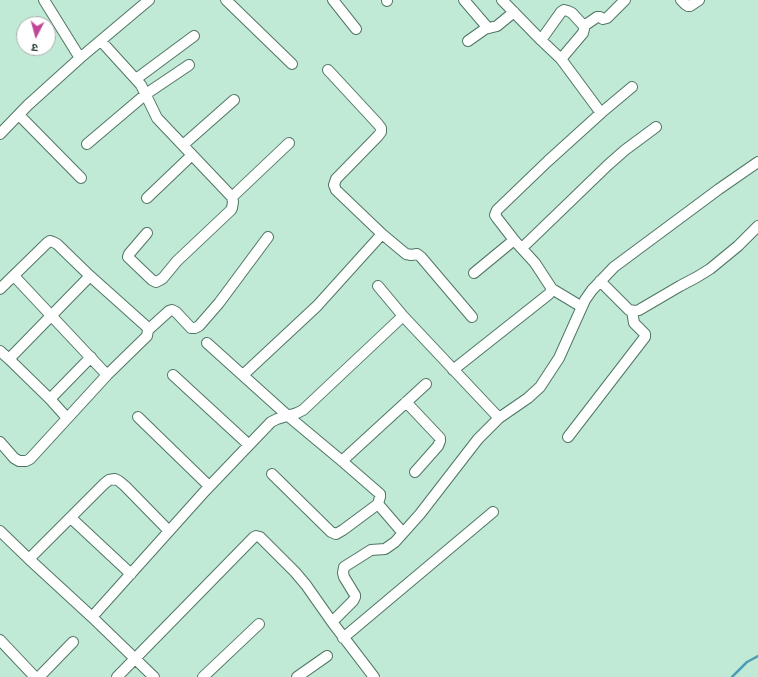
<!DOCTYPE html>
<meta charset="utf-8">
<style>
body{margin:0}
#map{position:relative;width:758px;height:677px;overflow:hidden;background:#c0ead5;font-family:"Fira Sans Condensed","Noto Sans Devanagari",sans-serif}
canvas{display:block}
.north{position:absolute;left:16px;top:16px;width:40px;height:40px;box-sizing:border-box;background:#fff;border:1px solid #aab1ad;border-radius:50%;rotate:186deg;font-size:11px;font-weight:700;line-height:16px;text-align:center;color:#2b3b33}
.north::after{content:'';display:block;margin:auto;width:14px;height:18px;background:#c14697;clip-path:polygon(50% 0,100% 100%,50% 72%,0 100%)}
</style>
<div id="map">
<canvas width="758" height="677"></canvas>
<div class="north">उ</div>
</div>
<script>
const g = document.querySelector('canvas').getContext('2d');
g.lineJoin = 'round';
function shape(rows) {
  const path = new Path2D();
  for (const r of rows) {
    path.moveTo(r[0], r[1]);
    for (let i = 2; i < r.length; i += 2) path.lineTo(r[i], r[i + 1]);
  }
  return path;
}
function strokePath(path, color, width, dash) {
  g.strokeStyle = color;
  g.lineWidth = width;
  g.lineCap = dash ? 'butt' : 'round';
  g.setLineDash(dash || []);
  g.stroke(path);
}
strokePath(shape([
 [732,677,747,662,758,656]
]), '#4d9db9', 2.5);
const minor = shape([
 [44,0,80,58],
 [226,0,292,64],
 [333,0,356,29],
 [387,0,387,1],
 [464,0,488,28],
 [502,0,541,40,561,59,601,113],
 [681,0,685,4,688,6,690,6,699,0],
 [584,26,597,17,600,17,603,19,607,18,625,0],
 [541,40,561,12,564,10,568,11,572,13,584,26,584,29,583,33,561,59],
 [101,41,141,85,157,118,232,197,233,202,232,208,231,210,177,261,163,278,160,280,156,282,152,280,130,259,128,257,129,254,147,233],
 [468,41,485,29,497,26,514,12],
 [328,70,378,124,381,128,381,132,378,136,336,179,334,185,336,190,382,234],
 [136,79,194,36],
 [19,115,81,178],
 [0,134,28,105,80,58,149,0],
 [87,144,146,94,189,65],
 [183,145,234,100],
 [232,197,289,143],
 [147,198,192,155],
 [522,248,608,165,625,150,656,127],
 [474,273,514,240],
 [14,276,107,375],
 [600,281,629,310,635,311,639,310,680,286,697,277,710,269,738,246,758,226],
 [378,286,403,316,499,418],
 [0,289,47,243,50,241,53,242,57,244,90,276],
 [552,289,582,307],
 [148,330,169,311,172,310,176,312,191,328,195,328,199,326,219,303,268,237],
 [207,343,288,416,342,461,380,494,380,497,378,504,343,530,336,534,331,532,272,474],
 [0,351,9,359],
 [453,370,549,294,552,289,535,263,514,240,497,218,495,215,497,210,548,161,601,113,632,87],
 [173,375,249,445],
 [243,375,317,306,382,234,406,254,411,255,417,254,421,257,472,317],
 [50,399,91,357],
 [406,402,440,438,440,441,438,446,415,472],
 [138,417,209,486],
 [568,437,645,337,645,334,634,323,632,311],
 [0,442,14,458,19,461,26,461,30,459,107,375,147,336,148,330,147,327,90,276,9,359,50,399,67,418],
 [342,461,426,384],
 [378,504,403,533],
 [71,518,131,574],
 [0,531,29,559,92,617,205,491,271,422,277,419,297,413,303,410,403,316],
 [29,559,104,484,109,480,115,479,119,481,125,486,169,531],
 [92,617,154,677],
 [343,638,493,512],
 [0,640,34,676,36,677,40,676,73,642],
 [117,677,254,537,256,536,260,537,295,572,306,585,332,622],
 [203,677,259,624],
 [297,677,327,656],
 [374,677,332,622,353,601,355,597,355,595,344,577,343,573,344,567,371,550,385,549,395,542,420,514,478,439,499,418,528,398,540,387,559,358,585,300,592,290,614,267,719,189,758,162]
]);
strokePath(minor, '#507664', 12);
strokePath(minor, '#fff', 10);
</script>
